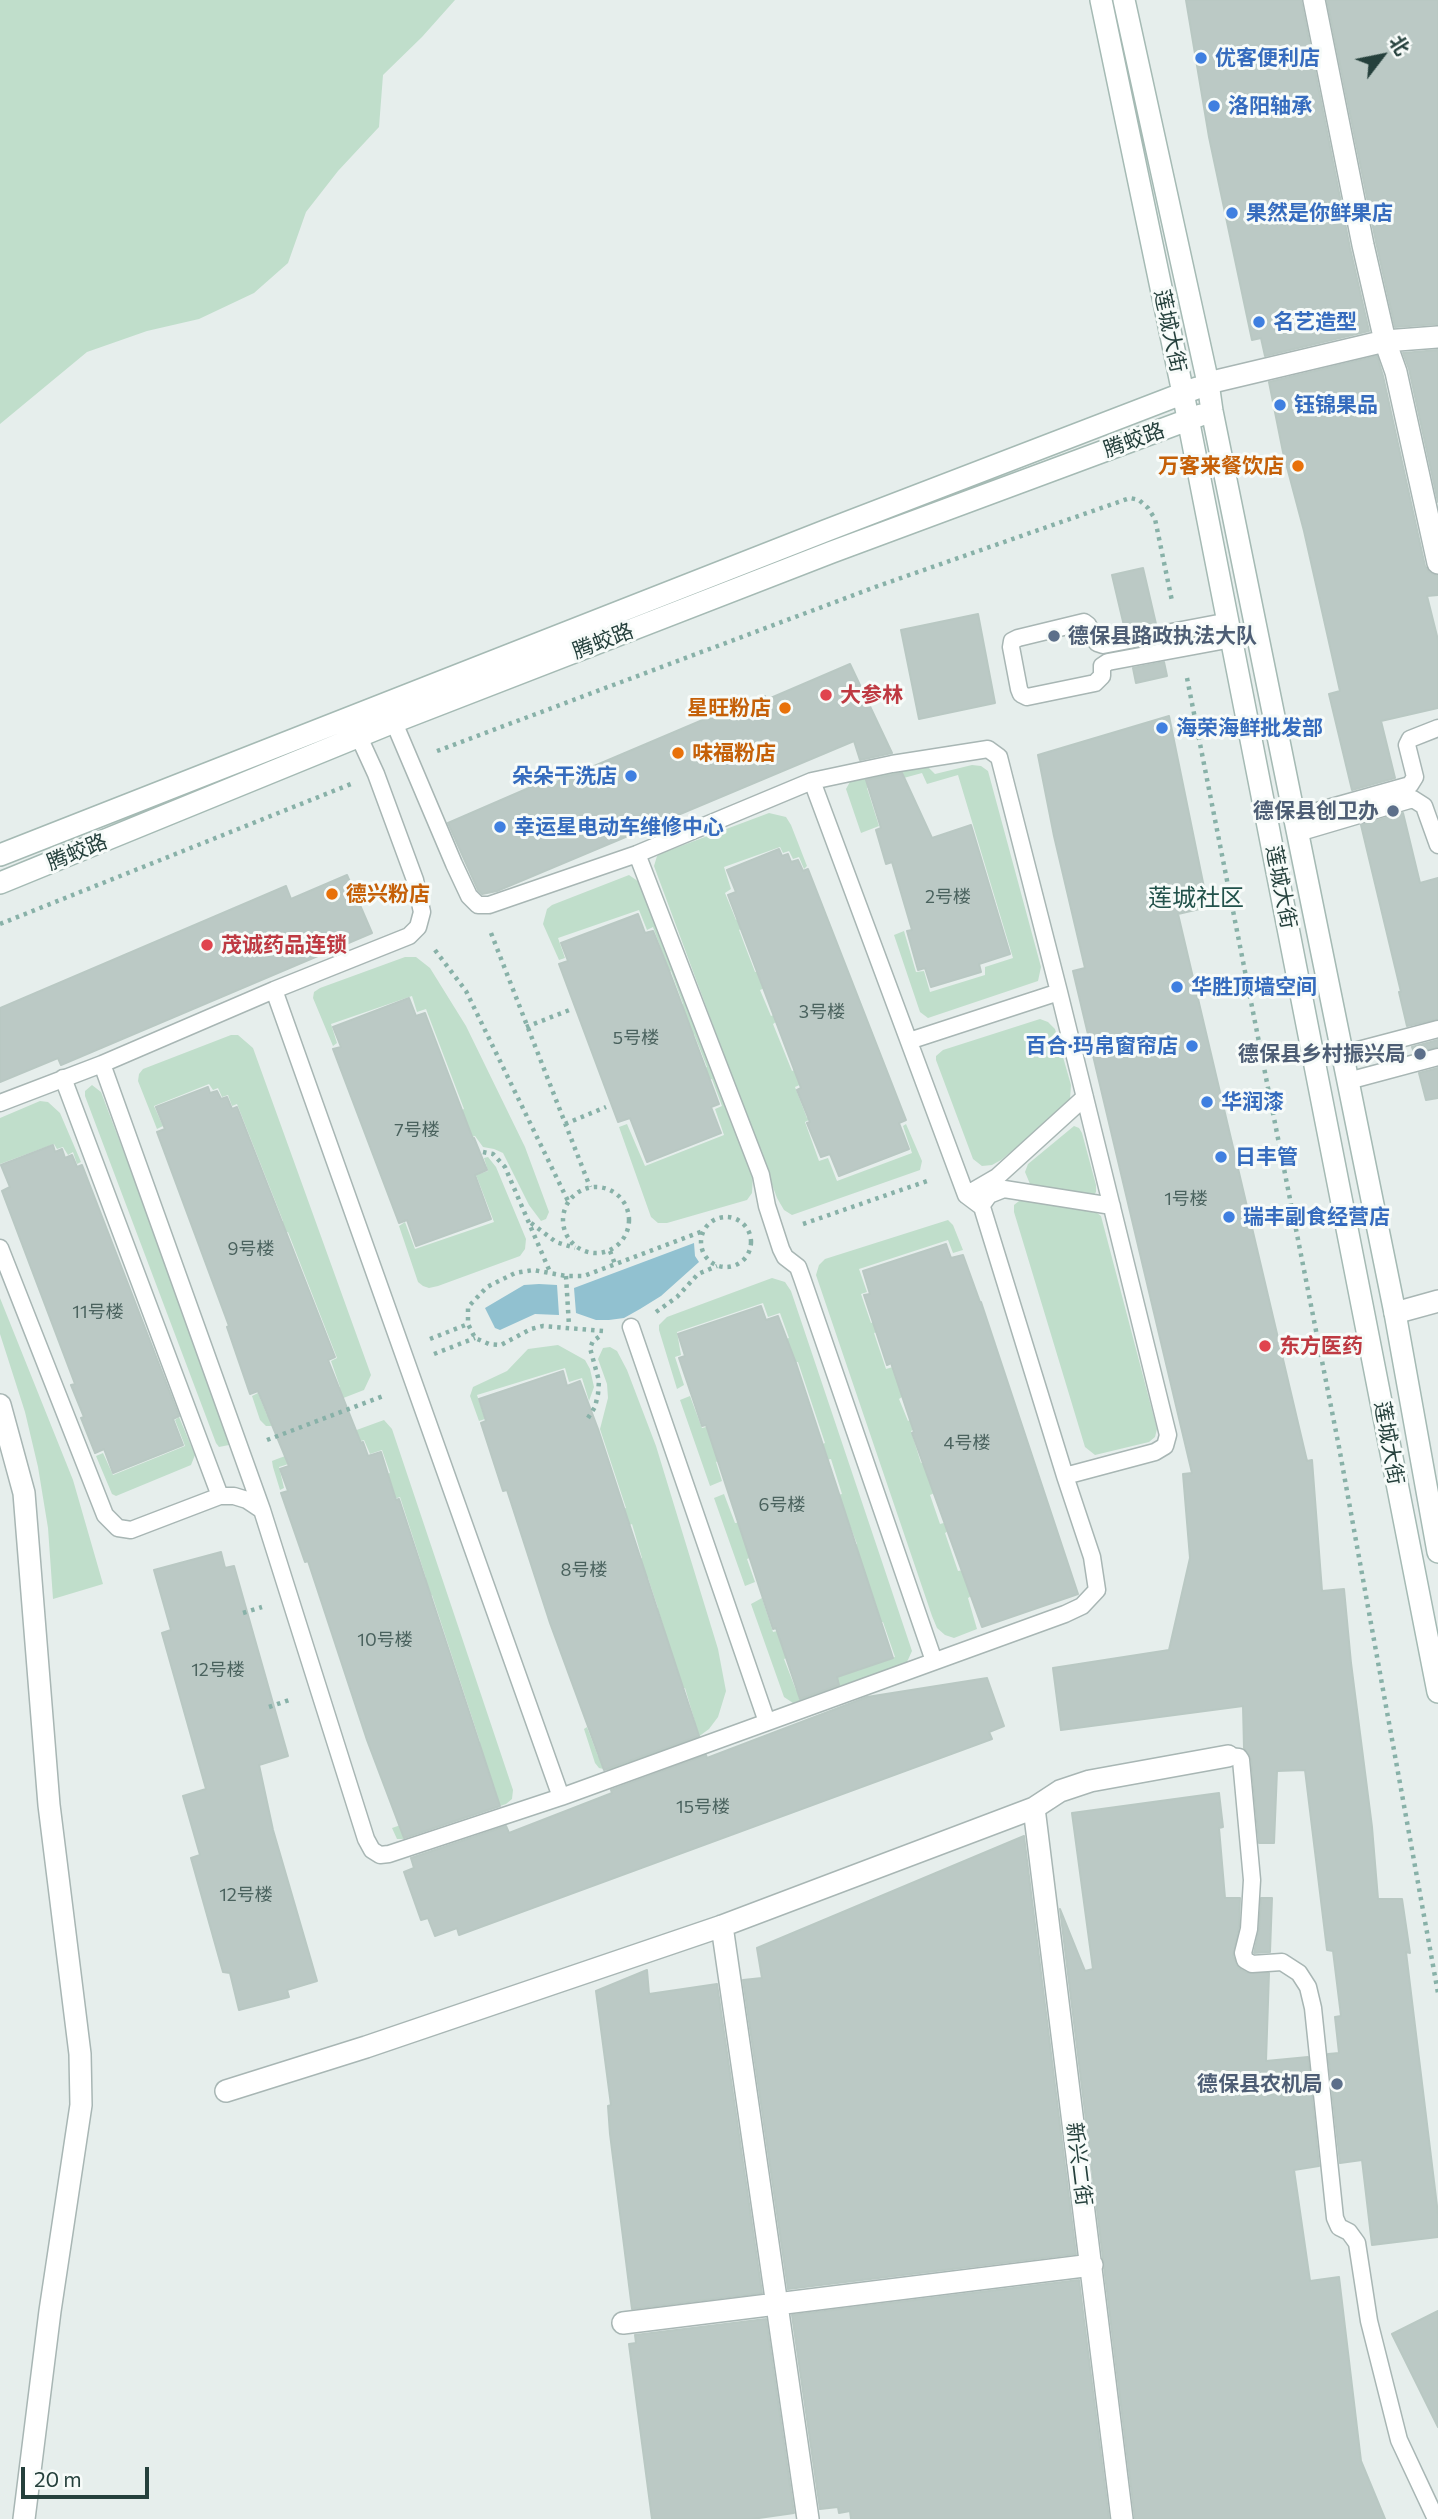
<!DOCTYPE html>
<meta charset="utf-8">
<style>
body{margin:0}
#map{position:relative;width:1438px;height:2519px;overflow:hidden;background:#e6eeec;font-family:Commissioner,"Noto Sans SC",sans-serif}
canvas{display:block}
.north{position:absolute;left:1347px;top:21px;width:70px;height:70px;-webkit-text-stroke:5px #f7fbf9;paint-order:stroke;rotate:58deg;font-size:19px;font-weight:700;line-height:28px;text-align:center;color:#25403c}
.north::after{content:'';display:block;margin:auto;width:24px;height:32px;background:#25403c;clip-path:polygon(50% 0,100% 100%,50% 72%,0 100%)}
.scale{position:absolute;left:21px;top:2467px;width:128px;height:32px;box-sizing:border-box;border:4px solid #25403c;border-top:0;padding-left:9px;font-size:21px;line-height:24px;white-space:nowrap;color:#25403c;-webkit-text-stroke:5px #f7fbf9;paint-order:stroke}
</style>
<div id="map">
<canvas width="1438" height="2519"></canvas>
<div class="north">北</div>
<div class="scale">20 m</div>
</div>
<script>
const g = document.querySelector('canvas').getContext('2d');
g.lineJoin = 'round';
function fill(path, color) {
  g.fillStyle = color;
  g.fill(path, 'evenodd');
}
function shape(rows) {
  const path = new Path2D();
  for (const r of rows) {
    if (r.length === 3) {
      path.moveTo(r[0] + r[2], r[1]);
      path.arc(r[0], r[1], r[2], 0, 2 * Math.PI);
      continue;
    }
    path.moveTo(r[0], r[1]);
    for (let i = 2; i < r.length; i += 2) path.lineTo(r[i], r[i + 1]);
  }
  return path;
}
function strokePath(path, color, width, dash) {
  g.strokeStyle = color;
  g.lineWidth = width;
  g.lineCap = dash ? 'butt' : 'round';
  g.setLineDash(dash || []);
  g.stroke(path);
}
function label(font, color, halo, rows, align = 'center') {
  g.font = font + ' Commissioner,"Noto Sans SC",sans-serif';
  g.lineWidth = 6;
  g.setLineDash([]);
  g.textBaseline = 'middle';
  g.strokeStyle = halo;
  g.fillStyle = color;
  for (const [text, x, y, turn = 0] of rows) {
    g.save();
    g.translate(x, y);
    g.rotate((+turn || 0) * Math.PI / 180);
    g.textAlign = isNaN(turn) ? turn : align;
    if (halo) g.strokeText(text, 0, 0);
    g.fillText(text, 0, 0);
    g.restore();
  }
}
fill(shape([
 [0,0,455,0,422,37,383,75,379,127,338,171,306,212,288,263,254,293,199,319,147,331,87,352,0,424],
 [925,764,935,774,972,765,981,766,988,771,1041,967,1038,981,928,1018,920,1012,894,935,904,931,916,972,924,971,930,992,985,975,985,967,1013,958,958,775,927,784,922,773,867,788,879,826,861,833,846,789,851,780],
 [769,813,786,817,791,825,807,866,804,869,799,857,793,859,789,851,783,853,780,847,724,867,731,889,725,893,736,920,743,918,746,926,739,930,755,972,761,971,767,987,760,990,771,1016,779,1013,780,1019,773,1024,792,1071,798,1069,804,1083,795,1087,807,1118,815,1115,815,1117,805,1122,819,1161,828,1158,837,1181,912,1153,903,1126,906,1124,922,1161,920,1170,792,1215,784,1210,777,1198,654,866,657,856,662,853],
 [629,875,642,884,753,1175,752,1193,747,1200,667,1223,658,1223,651,1217,619,1127,627,1124,645,1166,724,1135,715,1109,722,1106,712,1079,705,1081,700,1070,707,1067,694,1034,687,1035,676,1008,683,1004,671,971,664,973,661,963,665,960,653,927,647,930,639,910,558,938,565,958,559,960,543,924,547,909,552,905],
 [405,957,416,957,430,968,466,1026,525,1147,549,1212,546,1219,541,1221,529,1205,503,1153,494,1149,483,1147,475,1136,466,1139,456,1112,464,1109,426,1009,417,1012,412,996,331,1024,337,1043,333,1046,313,998,314,992,320,988],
 [1040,1019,1048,1022,1055,1029,1071,1085,1070,1099,1064,1108,1001,1160,992,1165,982,1166,973,1159,936,1060,936,1056,943,1050],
 [231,1035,238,1035,253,1048,371,1375,364,1390,271,1426,266,1426,260,1420,252,1396,258,1393,267,1415,340,1387,331,1361,337,1358,288,1232,277,1236,274,1225,283,1221,237,1104,232,1106,228,1095,222,1097,218,1088,213,1090,209,1084,154,1106,163,1126,157,1129,138,1081,139,1074,143,1069],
 [92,1085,101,1092,231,1434,229,1445,219,1447,216,1443,85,1096,85,1091],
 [40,1101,48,1102,60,1113,81,1162,77,1164,73,1152,68,1155,63,1147,57,1149,54,1144,0,1164,0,1118],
 [1074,1126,1079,1128,1082,1133,1096,1185,1096,1192,1093,1196,1030,1184,1025,1172,1028,1164],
 [488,1157,496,1167,526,1239,525,1249,520,1256,438,1286,429,1288,423,1286,418,1282,399,1226,405,1222,415,1249,494,1222,476,1175,488,1171,484,1158],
 [1019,1201,1028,1201,1097,1213,1101,1216,1157,1429,1155,1437,1149,1442,1095,1455,1085,1447,1014,1212,1014,1205],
 [948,1220,953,1225,963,1250,953,1253,948,1240,859,1269,867,1292,861,1294,871,1323,877,1321,881,1331,874,1333,886,1369,896,1366,905,1395,899,1399,908,1421,913,1418,916,1428,911,1431,921,1463,926,1462,937,1492,930,1495,940,1524,947,1522,950,1530,945,1533,958,1571,964,1570,973,1595,968,1598,977,1629,954,1638,945,1635,937,1628,932,1616,816,1275,819,1265,825,1259],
 [772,1278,785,1282,791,1291,912,1651,907,1662,793,1703,784,1697,751,1604,762,1598,773,1632,781,1630,789,1657,784,1659,796,1690,895,1657,883,1622,876,1623,877,1608,857,1549,848,1546,857,1544,845,1513,834,1496,842,1494,831,1459,820,1461,816,1447,825,1443,798,1362,787,1363,780,1341,789,1338,780,1313,768,1317,763,1303,677,1332,681,1355,675,1357,684,1385,677,1389,659,1330,659,1325,667,1317],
 [0,1298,73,1480,103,1584,53,1599,48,1528,38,1467,25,1412,0,1334],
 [558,1345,585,1360,590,1369,594,1387,589,1401,582,1378,569,1382,565,1368,477,1395,485,1419,479,1421,470,1396,473,1387,507,1371,528,1349],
 [610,1347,617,1351,627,1370,656,1446,718,1649,726,1691,718,1717,709,1729,694,1740,620,1768,608,1770,599,1768,595,1763,584,1729,587,1727,598,1756,695,1722,685,1688,678,1690,678,1672,659,1613,650,1611,658,1608,648,1578,640,1581,635,1561,642,1558,632,1524,622,1528,616,1511,626,1508,600,1429,608,1398,607,1384,598,1359,603,1348],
 [690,1396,702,1428,710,1426,723,1459,716,1462,722,1481,710,1486,680,1400],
 [179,1417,195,1455,191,1465,116,1496,112,1494,96,1456,103,1453,113,1475,185,1446,175,1420],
 [384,1420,392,1429,513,1790,512,1799,506,1804,403,1839,397,1839,392,1828,496,1792,484,1758,474,1745,480,1742,432,1595,422,1597,417,1582,426,1578,400,1497,388,1501,381,1476,390,1473,382,1450,370,1454,364,1440,279,1467,284,1488,280,1490,273,1467,272,1461,277,1459],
 [724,1494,735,1523,742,1522,755,1556,747,1559,755,1582,745,1586,714,1498]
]), '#c0decb');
fill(shape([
 [694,1243,695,1256,699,1262,661,1296,640,1309,624,1318,609,1320,596,1320,576,1313,574,1288],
 [539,1284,557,1285,559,1315,535,1314,500,1330,495,1328,485,1308,524,1285]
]), '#91c1d0');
const building = shape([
 [1186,0,1301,0,1350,248,1369,331,1265,356,1261,338,1252,340,1209,137,1186,0],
 [1327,0,1438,0,1438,324,1395,327,1376,242,1327,0],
 [1438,350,1438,502,1409,369,1403,353,1438,350],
 [1377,356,1383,376,1425,566,1429,572,1438,576,1438,595,1427,596,1438,640,1438,708,1381,721,1395,778,1352,790,1329,694,1340,691,1304,531,1283,452,1269,382,1377,356],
 [1143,568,1156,624,1125,630,1112,575,1143,568],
 [978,614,995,703,919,719,901,630,978,614],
 [1164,662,1167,676,1136,683,1133,668,1164,662],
 [850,664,892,753,860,760,854,741,497,891,482,894,478,890,448,823,538,784,540,789,712,716,712,718,765,696,766,700,850,664],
 [1169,716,1208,907,1178,914,1307,1461,1312,1460,1322,1591,1344,1589,1351,1663,1372,1827,1378,1899,1402,1899,1410,1953,1406,1952,1438,2214,1438,2237,1372,2245,1362,2160,1340,2163,1328,2054,1339,2053,1335,2017,1341,2016,1333,1951,1327,1950,1305,1770,1277,1771,1274,1843,1259,1843,1251,1759,1244,1748,1243,1706,1061,1730,1053,1668,1169,1650,1190,1558,1183,1474,1192,1473,1073,971,1085,968,1054,836,1038,755,1169,716],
 [902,773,932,838,971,825,1010,954,979,964,981,972,931,987,925,968,918,970,907,931,912,930,892,862,886,864,876,830,881,828,866,780,902,773],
 [1403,813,1420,883,1438,878,1438,1019,1407,1026,1399,992,1401,992,1361,825,1403,813],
 [779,849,782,856,788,854,791,862,798,860,803,871,808,869,906,1120,899,1123,909,1149,839,1176,830,1154,821,1157,807,1123,810,1122,797,1090,801,1088,728,895,736,892,727,870,779,849],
 [347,875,372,933,61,1065,58,1058,0,1082,0,1008,286,886,291,899,347,875],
 [638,914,645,933,653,931,670,973,719,1104,711,1107,721,1133,647,1162,630,1118,618,1122,559,964,568,961,561,943,638,914],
 [409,998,416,1016,425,1013,473,1139,474,1138,487,1170,475,1175,491,1219,416,1246,407,1220,399,1223,333,1049,341,1047,333,1027,409,998],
 [1438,1040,1438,1047,1414,1053,1412,1047,1438,1040],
 [1438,1068,1438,1098,1426,1100,1419,1073,1438,1068],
 [208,1087,210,1093,217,1091,221,1099,227,1097,232,1109,237,1107,335,1357,328,1360,361,1443,363,1442,368,1456,381,1452,396,1500,399,1499,500,1806,404,1838,367,1740,308,1561,305,1562,281,1493,288,1491,280,1469,289,1466,258,1391,250,1394,227,1327,229,1326,157,1132,165,1129,156,1107,208,1087],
 [53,1145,55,1152,62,1149,65,1158,72,1155,77,1167,82,1165,179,1416,173,1419,183,1445,113,1473,104,1449,95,1453,81,1418,84,1417,71,1385,75,1384,2,1191,10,1187,1,1165,53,1145],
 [946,1244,951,1258,963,1255,980,1302,981,1302,1078,1594,982,1627,912,1433,914,1432,891,1363,887,1365,864,1295,870,1294,863,1271,946,1244],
 [761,1306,766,1320,778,1316,796,1363,893,1658,837,1677,839,1685,800,1699,776,1628,773,1629,706,1425,702,1426,679,1358,685,1356,678,1334,761,1306],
 [563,1371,567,1386,580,1381,598,1429,699,1736,604,1770,550,1623,507,1490,503,1491,481,1423,486,1421,479,1399,563,1371],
 [221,1552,225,1568,234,1566,288,1756,259,1765,273,1830,317,1981,287,1990,289,1997,239,2010,230,1973,223,1972,191,1858,200,1855,183,1796,206,1789,162,1633,171,1630,154,1570,221,1552],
 [987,1678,1004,1726,989,1732,992,1739,459,1935,457,1928,435,1936,428,1918,421,1920,404,1872,414,1868,411,1858,506,1826,509,1833,612,1793,611,1790,706,1755,707,1758,867,1697,987,1678],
 [1219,1793,1223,1827,1219,1828,1225,1898,1240,1898,1239,1927,1233,1956,1239,1968,1247,1973,1269,1973,1266,2061,1308,2057,1319,2166,1294,2170,1310,2281,1339,2277,1361,2461,1385,2519,1135,2519,1060,1909,1085,1971,1093,1969,1072,1813,1219,1793],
 [1024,1836,1076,2254,788,2289,743,1980,762,1978,757,1948,1024,1836],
 [1261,1898,1272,1898,1270,1952,1254,1953,1259,1930,1261,1898],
 [647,1970,649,1994,717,1984,762,2293,632,2309,610,2134,608,2106,611,2105,596,1991,647,1970],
 [1079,2280,1109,2519,851,2519,850,2511,839,2513,838,2507,820,2509,792,2315,1079,2280],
 [1438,2311,1438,2427,1392,2334,1438,2311],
 [766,2319,794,2513,752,2519,652,2519,629,2344,636,2343,635,2335,766,2319]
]);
fill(building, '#bbc9c5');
strokePath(building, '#b9c8c3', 2);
const lane = shape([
 [1229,621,1103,645,1097,643,1088,625,1084,622,1018,638,1012,641,1011,647,1019,689,1021,694,1027,697,1095,683,1102,676,1102,666,1108,662,1232,639],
 [812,781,966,1195,982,1207,1065,1476],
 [1296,817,1410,785,1415,777,1407,745,1410,739,1438,728],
 [1298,833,1413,799,1424,806,1438,845],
 [637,854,761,1175,767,1206,781,1249,785,1257,798,1267,802,1278,934,1661],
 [274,990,561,1797],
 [909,1041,1059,992],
 [1343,1054,1438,1029],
 [102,1064,262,1510],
 [63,1078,220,1496],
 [1348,1081,1438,1057],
 [0,1103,102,1064,274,990,409,936,418,927,422,912,415,880,376,774,354,726],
 [966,1195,997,1177,1085,1097],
 [984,1202,989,1195,1004,1189,1112,1206],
 [0,1248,105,1515,118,1528,131,1530,220,1496,234,1496,247,1500,262,1510,366,1839,372,1850,380,1855,389,1854,561,1797,1065,1614,1082,1606,1097,1590,1092,1557,1065,1476,1155,1452,1165,1446,1168,1435,1059,992,999,757,988,749,892,764,812,781,637,854,489,905,478,905,469,896,454,864,390,713],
 [631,1327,767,1722],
 [1228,1756,1239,1757,1241,1760,1252,1880,1249,1929,1243,1953,1245,1960,1252,1964,1282,1962,1299,1973,1308,1987,1313,2008,1335,2218,1339,2227,1349,2232,1357,2243,1369,2321,1399,2440,1436,2519]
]);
const street = shape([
 [1314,0,1363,245,1385,341,1396,372,1438,563],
 [1208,383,1385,341,1438,337],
 [1395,1313,1438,1301],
 [0,1405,24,1493,49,1805,80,2054,81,2105,50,2311,24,2519],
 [1034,1808,1122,2519],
 [722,1926,808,2519],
 [226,2091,366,2047,722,1926,1034,1808,1060,1791,1090,1781,1228,1756],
 [623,2323,1092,2265]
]);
const secondary = shape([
 [1101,0,1183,393,1438,1692],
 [1124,0,1208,383,1212,411,1395,1313,1438,1552],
 [0,855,825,531,1197,388],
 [0,883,394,722,832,552,1201,415]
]);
strokePath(lane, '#a8b6b4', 19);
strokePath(street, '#a8b6b4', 24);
strokePath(secondary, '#a5bab4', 24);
strokePath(shape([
 [1187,678,1339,1447,1438,1993],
 [437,751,878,586,1130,498,1139,500,1148,508,1155,519,1172,601],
 [0,924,351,784],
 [491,933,590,1187],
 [435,950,466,991,568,1201],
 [526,1027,572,1009],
 [565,1124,606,1107],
 [483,1152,493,1154,505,1167,550,1272],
 [596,1220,33],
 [726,1242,25],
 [531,1223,556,1242,575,1248],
 [803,1224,930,1180],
 [610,1251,615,1264],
 [566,1276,569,1326],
 [656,1312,677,1297,698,1274,717,1266],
 [603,1331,543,1326,531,1329,501,1345,489,1344,475,1338,468,1324,468,1307,487,1287,515,1273,533,1270,566,1276,584,1276,703,1231],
 [430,1339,468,1324],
 [434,1354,475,1338],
 [588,1418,595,1407,598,1394,599,1381,590,1348,593,1341,603,1334],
 [267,1440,386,1395],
 [243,1613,262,1607],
 [269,1707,292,1699]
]), '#88b1a8', 4.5, [3.5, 5]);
strokePath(lane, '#fff', 16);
strokePath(street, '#fff', 21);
strokePath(secondary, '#fff', 21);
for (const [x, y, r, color] of [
 [1201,58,7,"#3f7fe0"],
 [1214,106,7,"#3f7fe0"],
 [1232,213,7,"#3f7fe0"],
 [1259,322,7,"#3f7fe0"],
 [1280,405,7,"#3f7fe0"],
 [1298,466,7,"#e8710a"],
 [1054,636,7,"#5c6f8a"],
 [826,695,7,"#e0444e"],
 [785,708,7,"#e8710a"],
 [1162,728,7,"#3f7fe0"],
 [678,753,7,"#e8710a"],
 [631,776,7,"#3f7fe0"],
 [1393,811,7,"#5c6f8a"],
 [500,827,7,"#3f7fe0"],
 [332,894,7,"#e8710a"],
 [207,945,7,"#e0444e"],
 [1177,987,7,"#3f7fe0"],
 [1192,1046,7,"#3f7fe0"],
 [1420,1054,7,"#5c6f8a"],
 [1207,1102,7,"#3f7fe0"],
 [1221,1157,7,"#3f7fe0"],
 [1229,1217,7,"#3f7fe0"],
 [1265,1346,7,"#e0444e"],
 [1337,2084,7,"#5c6f8a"]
]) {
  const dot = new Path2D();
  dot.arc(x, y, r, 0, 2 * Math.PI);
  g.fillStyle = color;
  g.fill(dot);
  strokePath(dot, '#f7fbf9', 2.5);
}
label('18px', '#4a625e', null, [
 ["2号楼",948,897],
 ["3号楼",822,1012],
 ["5号楼",636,1038],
 ["7号楼",417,1130],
 ["1号楼",1186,1199],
 ["9号楼",251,1249],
 ["11号楼",98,1312],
 ["4号楼",967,1443],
 ["6号楼",782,1505],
 ["8号楼",584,1570],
 ["10号楼",385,1640],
 ["12号楼",218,1670],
 ["15号楼",703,1807],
 ["12号楼",246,1895]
]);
label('bold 21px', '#366cbe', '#f7fbf9', [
 ["优客便利店",1215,58],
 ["洛阳轴承",1228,106],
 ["果然是你鲜果店",1246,213],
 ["名艺造型",1273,322],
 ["钰锦果品",1294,405],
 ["海荣海鲜批发部",1176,728],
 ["朵朵干洗店",617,776,"right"],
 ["幸运星电动车维修中心",514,827],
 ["华胜顶墙空间",1191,987],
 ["百合·玛帛窗帘店",1178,1046,"right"],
 ["华润漆",1221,1102],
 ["日丰管",1235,1157],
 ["瑞丰副食经营店",1243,1217]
], 'left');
label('21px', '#25403c', '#f7fbf9', [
 ["莲城大街",1170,331,78],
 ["腾蛟路",1134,440,-20],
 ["腾蛟路",603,641,-21],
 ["腾蛟路",77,852,-22],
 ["莲城大街",1281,887,79],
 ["莲城大街",1389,1443,80],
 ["新兴二街",1079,2164,83]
]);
label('bold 21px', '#c56008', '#f7fbf9', [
 ["万客来餐饮店",1284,466],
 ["星旺粉店",771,708],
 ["味福粉店",692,753,"left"],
 ["德兴粉店",346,894,"left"]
], 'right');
label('bold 21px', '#4e5e75', '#f7fbf9', [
 ["德保县路政执法大队",1068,636,"left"],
 ["德保县创卫办",1379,811],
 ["德保县乡村振兴局",1406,1054],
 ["德保县农机局",1323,2084]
], 'right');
label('bold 21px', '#be3a42', '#f7fbf9', [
 ["大参林",840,695],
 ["茂诚药品连锁",221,945],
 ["东方医药",1279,1346]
], 'left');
label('24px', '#22524b', '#f7fbf9', [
 ["莲城社区",1196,898]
]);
</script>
